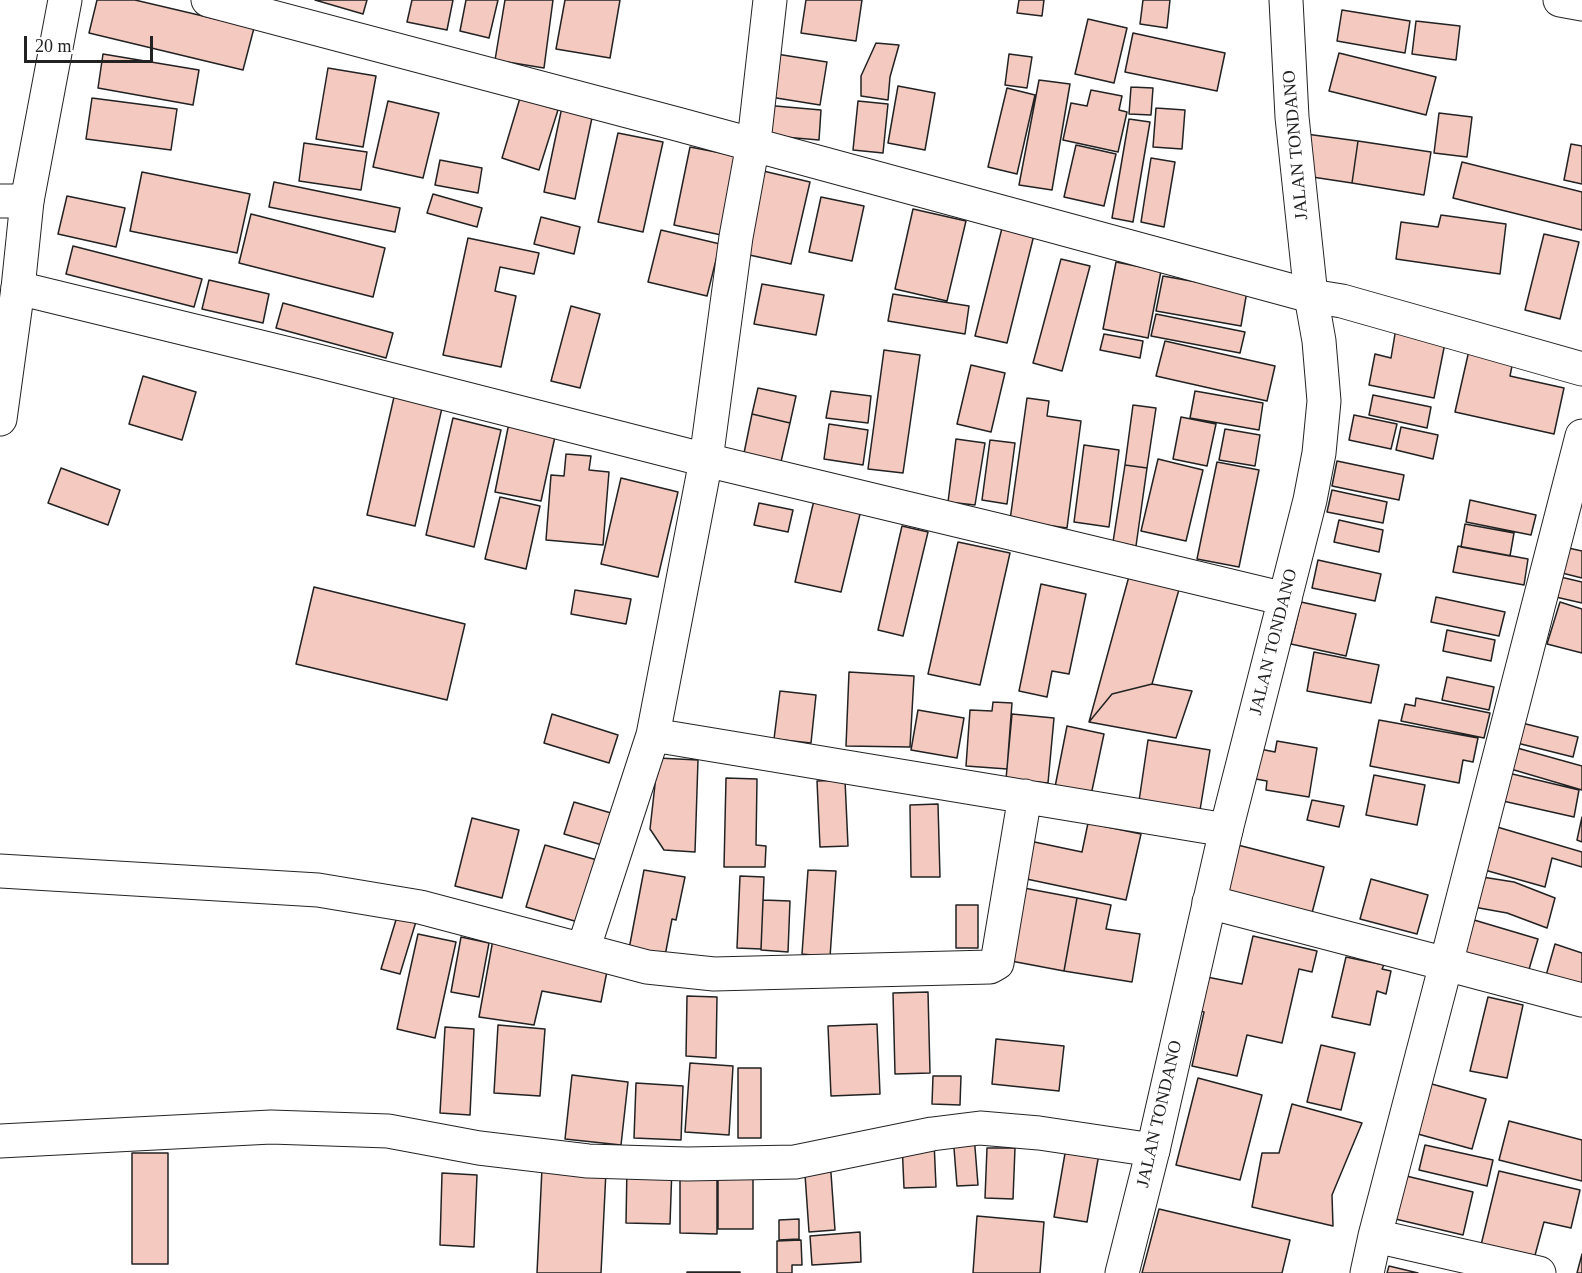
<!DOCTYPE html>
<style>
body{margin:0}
#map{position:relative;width:1582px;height:1273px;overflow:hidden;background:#fff;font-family:Georgia,serif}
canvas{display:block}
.scale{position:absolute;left:24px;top:36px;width:129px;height:27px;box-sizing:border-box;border:3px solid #222;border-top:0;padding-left:8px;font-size:18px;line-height:21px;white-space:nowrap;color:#222;-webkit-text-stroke:4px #fff;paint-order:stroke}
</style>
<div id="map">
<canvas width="1582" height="1273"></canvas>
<div class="scale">20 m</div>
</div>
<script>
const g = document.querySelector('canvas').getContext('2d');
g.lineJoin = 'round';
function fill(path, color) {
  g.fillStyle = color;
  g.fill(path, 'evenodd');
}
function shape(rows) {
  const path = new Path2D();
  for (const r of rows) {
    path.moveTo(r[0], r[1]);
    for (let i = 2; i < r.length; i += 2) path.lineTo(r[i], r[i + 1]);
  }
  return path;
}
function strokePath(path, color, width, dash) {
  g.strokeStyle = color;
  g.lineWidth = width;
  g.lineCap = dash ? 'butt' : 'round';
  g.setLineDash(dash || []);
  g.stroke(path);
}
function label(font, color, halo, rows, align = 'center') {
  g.font = font + ' Georgia,serif';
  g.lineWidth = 4.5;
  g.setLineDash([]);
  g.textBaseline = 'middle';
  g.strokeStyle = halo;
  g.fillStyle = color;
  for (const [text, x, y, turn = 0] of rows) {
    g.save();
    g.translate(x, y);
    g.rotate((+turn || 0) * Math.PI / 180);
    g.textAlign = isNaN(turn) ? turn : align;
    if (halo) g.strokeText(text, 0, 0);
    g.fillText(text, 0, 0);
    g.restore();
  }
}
const building = shape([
 [97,0,135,0,254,28,243,70,89,33,97,0],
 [315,0,367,0,363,14,315,0],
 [412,0,453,0,447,30,407,22,412,0],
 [466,0,498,0,489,38,460,31,466,0],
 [505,0,553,0,544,68,495,60,505,0],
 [565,0,620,0,610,58,556,49,565,0],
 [806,0,862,0,856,41,801,33,806,0],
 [1019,0,1044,0,1042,16,1017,13,1019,0],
 [1143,0,1170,0,1167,28,1140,24,1143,0],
 [1342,10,1410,21,1405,53,1337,41,1342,10],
 [1088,19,1127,28,1114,83,1075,74,1088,19],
 [1416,21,1460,26,1456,60,1412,54,1416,21],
 [1133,33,1225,53,1217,91,1125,72,1133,33],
 [876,43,899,45,890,77,888,100,861,96,861,76,876,43],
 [770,53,827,62,820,105,764,96,770,53],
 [1339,53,1436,77,1426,115,1329,91,1339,53],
 [103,54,199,70,193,105,98,88,103,54],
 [1009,54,1032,57,1027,88,1005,85,1009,54],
 [328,68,376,76,363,147,316,139,328,68],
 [1039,80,1070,84,1052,190,1019,185,1039,80],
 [898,86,935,93,925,150,888,143,898,86],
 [1131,87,1153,88,1151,115,1129,114,1131,87],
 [1007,88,1035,95,1017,174,988,167,1007,88],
 [1091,90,1122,96,1119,110,1127,112,1118,152,1063,140,1071,103,1087,106,1091,90],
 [92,98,177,109,171,150,86,139,92,98],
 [520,98,558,110,539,170,502,158,520,98],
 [388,101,439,113,423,178,373,167,388,101],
 [858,101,888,104,883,153,853,150,858,101],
 [764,105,821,110,819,140,761,135,764,105],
 [562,107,593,113,575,199,544,192,562,107],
 [1156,108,1185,110,1182,149,1153,147,1156,108],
 [1439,113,1472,117,1467,157,1434,153,1439,113],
 [1129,119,1150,122,1133,222,1112,218,1129,119],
 [618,133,663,142,643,232,598,222,618,133],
 [1306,134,1358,141,1352,183,1299,175,1306,134],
 [1358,141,1431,152,1424,195,1352,183,1358,141],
 [304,143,367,152,361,190,299,181,304,143],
 [1571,144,1582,146,1582,184,1564,180,1571,144],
 [1076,145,1116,154,1104,206,1064,197,1076,145],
 [690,147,742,157,726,236,674,225,690,147],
 [1151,158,1175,162,1164,227,1141,222,1151,158],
 [440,160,482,168,478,193,435,185,440,160],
 [1462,162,1582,192,1582,230,1453,198,1462,162],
 [759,170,810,182,791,264,740,253,759,170],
 [142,172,250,194,237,253,130,231,142,172],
 [274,182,400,208,395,232,269,207,274,182],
 [433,194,482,208,477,227,427,213,433,194],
 [67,196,125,208,116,247,58,234,67,196],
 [821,197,864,206,852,261,809,252,821,197],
 [913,209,966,221,947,301,895,289,913,209],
 [251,214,385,248,373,297,239,263,251,214],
 [1441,215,1506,224,1500,274,1396,259,1401,222,1438,227,1441,215],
 [541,217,580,227,574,254,534,244,541,217],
 [1002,228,1034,235,1007,343,975,336,1002,228],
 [661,230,720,244,707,296,648,282,661,230],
 [1544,234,1579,242,1560,319,1525,310,1544,234],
 [468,238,539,253,534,274,500,267,495,291,516,296,501,367,443,355,468,238],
 [73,246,202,279,194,307,66,274,73,246],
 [1061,259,1090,266,1062,371,1033,363,1061,259],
 [1116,262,1161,271,1148,338,1103,329,1116,262],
 [1163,276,1247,291,1241,326,1156,311,1163,276],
 [209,280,269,294,263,323,202,309,209,280],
 [762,284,824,295,816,335,754,324,762,284],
 [893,294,969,306,965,334,888,321,893,294],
 [283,303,393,333,386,358,276,328,283,303],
 [571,306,600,314,580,388,551,381,571,306],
 [1156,314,1245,332,1240,353,1151,336,1156,314],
 [1396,328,1446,338,1434,398,1369,385,1375,354,1391,358,1396,328],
 [1104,334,1143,341,1140,358,1100,350,1104,334],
 [1165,341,1275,366,1267,401,1156,376,1165,341],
 [1470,346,1514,356,1510,376,1564,388,1554,434,1455,412,1470,346],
 [884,350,920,355,903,473,868,469,884,350],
 [971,365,1005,373,991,432,957,424,971,365],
 [143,376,196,392,182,440,129,424,143,376],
 [758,388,796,396,790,423,752,414,758,388],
 [831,391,871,396,868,423,826,418,831,391],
 [1195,391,1263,403,1259,430,1190,418,1195,391],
 [1373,395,1431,407,1427,428,1369,415,1373,395],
 [394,397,442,408,415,526,367,515,394,397],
 [1027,398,1049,401,1047,416,1081,421,1067,528,1010,520,1027,398],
 [1133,405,1156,408,1147,468,1125,465,1133,405],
 [752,414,790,423,780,466,743,458,752,414],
 [1354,415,1397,424,1391,449,1349,440,1354,415],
 [1181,417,1216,424,1207,466,1173,459,1181,417],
 [453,418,501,430,474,547,426,535,453,418],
 [509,423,556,432,541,501,495,492,509,423],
 [829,424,868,430,863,465,824,459,829,424],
 [1401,427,1438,435,1433,459,1396,450,1401,427],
 [1225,429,1260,435,1255,466,1219,460,1225,429],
 [956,439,985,443,975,505,948,502,956,439],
 [990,440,1015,443,1007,504,982,500,990,440],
 [1084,445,1119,450,1109,527,1074,522,1084,445],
 [566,454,591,456,589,470,609,472,603,545,546,540,551,475,564,476,566,454],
 [1158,459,1203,470,1186,541,1141,531,1158,459],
 [1337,461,1404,475,1399,500,1332,486,1337,461],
 [1217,462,1259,470,1239,567,1197,559,1217,462],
 [1125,465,1147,468,1136,546,1113,542,1125,465],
 [61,468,120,490,108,525,48,503,61,468],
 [621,478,678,492,658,577,601,564,621,478],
 [1332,490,1387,502,1383,523,1327,512,1332,490],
 [500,497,540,506,526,569,485,559,500,497],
 [814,500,861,510,841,592,795,582,814,500],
 [1470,500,1536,515,1531,535,1466,522,1470,500],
 [759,503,793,510,788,532,754,525,759,503],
 [1339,520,1383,530,1379,552,1334,542,1339,520],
 [1465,524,1514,533,1510,556,1461,547,1465,524],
 [902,526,928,532,903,636,878,630,902,526],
 [958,542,1010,553,980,685,928,674,958,542],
 [1555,545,1582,551,1582,578,1550,570,1555,545],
 [1458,546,1528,559,1524,585,1453,572,1458,546],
 [1318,560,1381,574,1375,601,1312,588,1318,560],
 [1131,569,1182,579,1152,684,1112,694,1089,722,1131,569],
 [1552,575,1582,582,1582,603,1547,595,1552,575],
 [1041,584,1086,594,1069,674,1052,671,1047,697,1019,691,1041,584],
 [314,587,465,624,447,700,296,664,314,587],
 [575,590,631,599,626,624,571,614,575,590],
 [1436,597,1505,612,1499,636,1431,622,1436,597],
 [1301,602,1356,614,1346,656,1291,644,1301,602],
 [1560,602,1582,609,1582,653,1547,644,1560,602],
 [1447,630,1495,640,1491,661,1443,651,1447,630],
 [1314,652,1379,665,1371,703,1307,691,1314,652],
 [849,672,914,676,910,747,846,746,849,672],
 [1447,677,1494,687,1489,710,1442,700,1447,677],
 [1152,684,1192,691,1176,738,1089,722,1112,694,1152,684],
 [780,691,816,695,811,743,774,739,780,691],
 [1416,698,1490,713,1484,738,1401,721,1405,704,1415,706,1416,698],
 [993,702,1012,703,1007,769,966,766,970,710,992,711,993,702],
 [918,710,964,718,957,758,911,750,918,710],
 [552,714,618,735,609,763,544,743,552,714],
 [1012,714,1054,718,1048,783,1006,779,1012,714],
 [1379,720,1478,738,1473,762,1463,760,1459,783,1370,766,1379,720],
 [1514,721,1578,737,1573,757,1509,741,1514,721],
 [1067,726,1104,734,1091,795,1055,787,1067,726],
 [1148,740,1210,750,1200,810,1139,801,1148,740],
 [1277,741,1317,748,1309,797,1266,790,1267,781,1250,778,1255,748,1275,752,1277,741],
 [1510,746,1582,766,1582,790,1504,767,1510,746],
 [658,758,698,760,695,852,664,850,650,829,658,758],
 [1500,771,1579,790,1574,817,1494,799,1500,771],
 [1374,775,1425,785,1417,825,1366,815,1374,775],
 [726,778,757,779,756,845,766,846,765,867,724,867,726,778],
 [845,780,848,846,820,847,817,781,845,780],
 [1312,800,1344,806,1339,827,1307,820,1312,800],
 [574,802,611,813,602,845,564,834,574,802],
 [938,804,940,877,911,877,910,805,938,804],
 [1582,817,1582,842,1577,840,1582,817],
 [472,818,519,830,502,898,455,886,472,818],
 [1088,823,1141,834,1126,900,1017,877,1025,840,1082,852,1088,823],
 [1487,824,1582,852,1582,867,1552,858,1545,887,1474,867,1487,824],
 [1230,843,1324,867,1312,913,1218,889,1230,843],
 [545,845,597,860,578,922,526,907,545,845],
 [644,870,685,877,676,920,672,919,665,956,629,949,644,870],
 [808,870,836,871,830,957,802,954,808,870],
 [740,876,764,877,761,949,737,948,740,876],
 [1476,876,1514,882,1555,898,1547,928,1507,913,1468,906,1476,876],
 [1371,879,1428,895,1417,934,1360,919,1371,879],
 [1024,888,1077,898,1064,971,1011,961,1024,888],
 [1077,898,1111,905,1106,929,1140,934,1132,982,1064,971,1077,898],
 [763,900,790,901,788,952,761,950,763,900],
 [956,905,978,905,978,948,956,948,956,905],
 [399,910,418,915,400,974,381,969,399,910],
 [1464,917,1538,939,1527,976,1453,952,1464,917],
 [418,934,456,942,435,1038,397,1029,418,934],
 [494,934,608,966,601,1002,542,991,534,1025,479,1017,494,934],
 [1253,936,1317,951,1312,972,1299,969,1282,1043,1247,1035,1237,1076,1192,1066,1204,1012,1195,1010,1202,976,1242,984,1253,936],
 [461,937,489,943,479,997,451,992,461,937],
 [1555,944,1582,953,1582,990,1545,979,1555,944],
 [1346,957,1384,965,1382,969,1391,971,1386,994,1377,991,1370,1025,1332,1017,1346,957],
 [928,992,930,1073,895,1074,893,993,928,992],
 [687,996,717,997,716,1058,686,1056,687,996],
 [1488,997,1523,1005,1507,1078,1470,1071,1488,997],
 [877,1024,880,1094,831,1096,828,1026,877,1024],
 [498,1025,545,1029,540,1096,494,1093,498,1025],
 [445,1027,474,1029,470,1115,440,1113,445,1027],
 [996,1039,1064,1046,1059,1091,992,1084,996,1039],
 [1321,1045,1355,1053,1341,1110,1307,1102,1321,1045],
 [690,1063,733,1066,729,1135,685,1132,690,1063],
 [738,1068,761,1068,761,1138,738,1138,738,1068],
 [572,1075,628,1082,621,1145,565,1139,572,1075],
 [933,1076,961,1076,960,1105,932,1104,933,1076],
 [1198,1078,1262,1095,1240,1180,1176,1165,1198,1078],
 [1421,1081,1486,1099,1472,1149,1407,1131,1421,1081],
 [636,1083,683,1086,681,1140,634,1138,636,1083],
 [1292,1104,1362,1123,1332,1195,1333,1226,1252,1207,1262,1153,1279,1153,1292,1104],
 [1509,1121,1582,1140,1582,1181,1499,1160,1509,1121],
 [974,1135,978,1185,957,1186,953,1136,974,1135],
 [934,1141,936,1187,904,1188,902,1143,934,1141],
 [1067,1142,1100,1148,1087,1222,1054,1217,1067,1142],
 [1425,1145,1493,1160,1487,1186,1419,1170,1425,1145],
 [987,1148,1015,1148,1013,1199,985,1198,987,1148],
 [132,1153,168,1153,168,1264,132,1264,132,1153],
 [830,1159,835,1230,809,1232,804,1160,830,1159],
 [718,1165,753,1165,753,1229,718,1229,718,1165],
 [627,1166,672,1167,670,1224,626,1223,627,1166],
 [542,1168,606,1171,601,1273,537,1273,542,1168],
 [1499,1171,1580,1190,1571,1228,1544,1222,1534,1259,1481,1245,1499,1171],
 [442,1173,477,1175,474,1247,440,1245,442,1173],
 [1398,1174,1473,1192,1463,1235,1387,1217,1398,1174],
 [680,1176,717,1177,717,1234,680,1233,680,1176],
 [1159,1209,1290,1240,1282,1273,1142,1273,1159,1209],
 [977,1216,1044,1222,1040,1273,973,1273,977,1216],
 [799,1219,799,1239,779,1240,779,1220,799,1219],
 [860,1232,861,1262,812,1265,810,1236,860,1232],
 [801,1240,802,1265,792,1265,792,1273,777,1273,777,1241,801,1240],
 [1582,1254,1582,1273,1577,1273,1582,1254],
 [1389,1266,1418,1273,1387,1273,1389,1266],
 [687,1272,740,1272,740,1273,687,1273,687,1272]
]);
fill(building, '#f3c9c0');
strokePath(building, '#222', 1.5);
const minor = shape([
 [208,0,677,124,1311,296,1342,301,1582,369],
 [1560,0,1582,4],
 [0,201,27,201],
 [18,288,314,360,706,460,1285,599],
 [653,735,1226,830],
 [0,871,318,890,420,907,647,967,714,974,990,967,997,963,1025,796],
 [1209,902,1446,964,1582,436],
 [583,950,653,735,706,460,736,237,755,133,770,0],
 [0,1141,271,1127,388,1131,479,1148,588,1161,687,1164,795,1162,932,1134,980,1128,1039,1133,1153,1150],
 [1375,1236,1539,1273],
 [1367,1273,1375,1236,1446,964,1582,1000]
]);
const tertiary = shape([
 [0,419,18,288,27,201,65,0],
 [1122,1273,1153,1150,1226,830,1310,500,1319,453,1324,401,1319,341,1311,296,1292,117,1286,0]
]);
strokePath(minor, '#222', 35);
strokePath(tertiary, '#222', 35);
strokePath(minor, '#fff', 33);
strokePath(tertiary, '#fff', 33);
label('18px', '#222', '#fff', [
 ["JALAN TONDANO",1296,145,-95],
 ["JALAN TONDANO",1274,642,-76],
 ["JALAN TONDANO",1160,1114,-77]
]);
</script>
